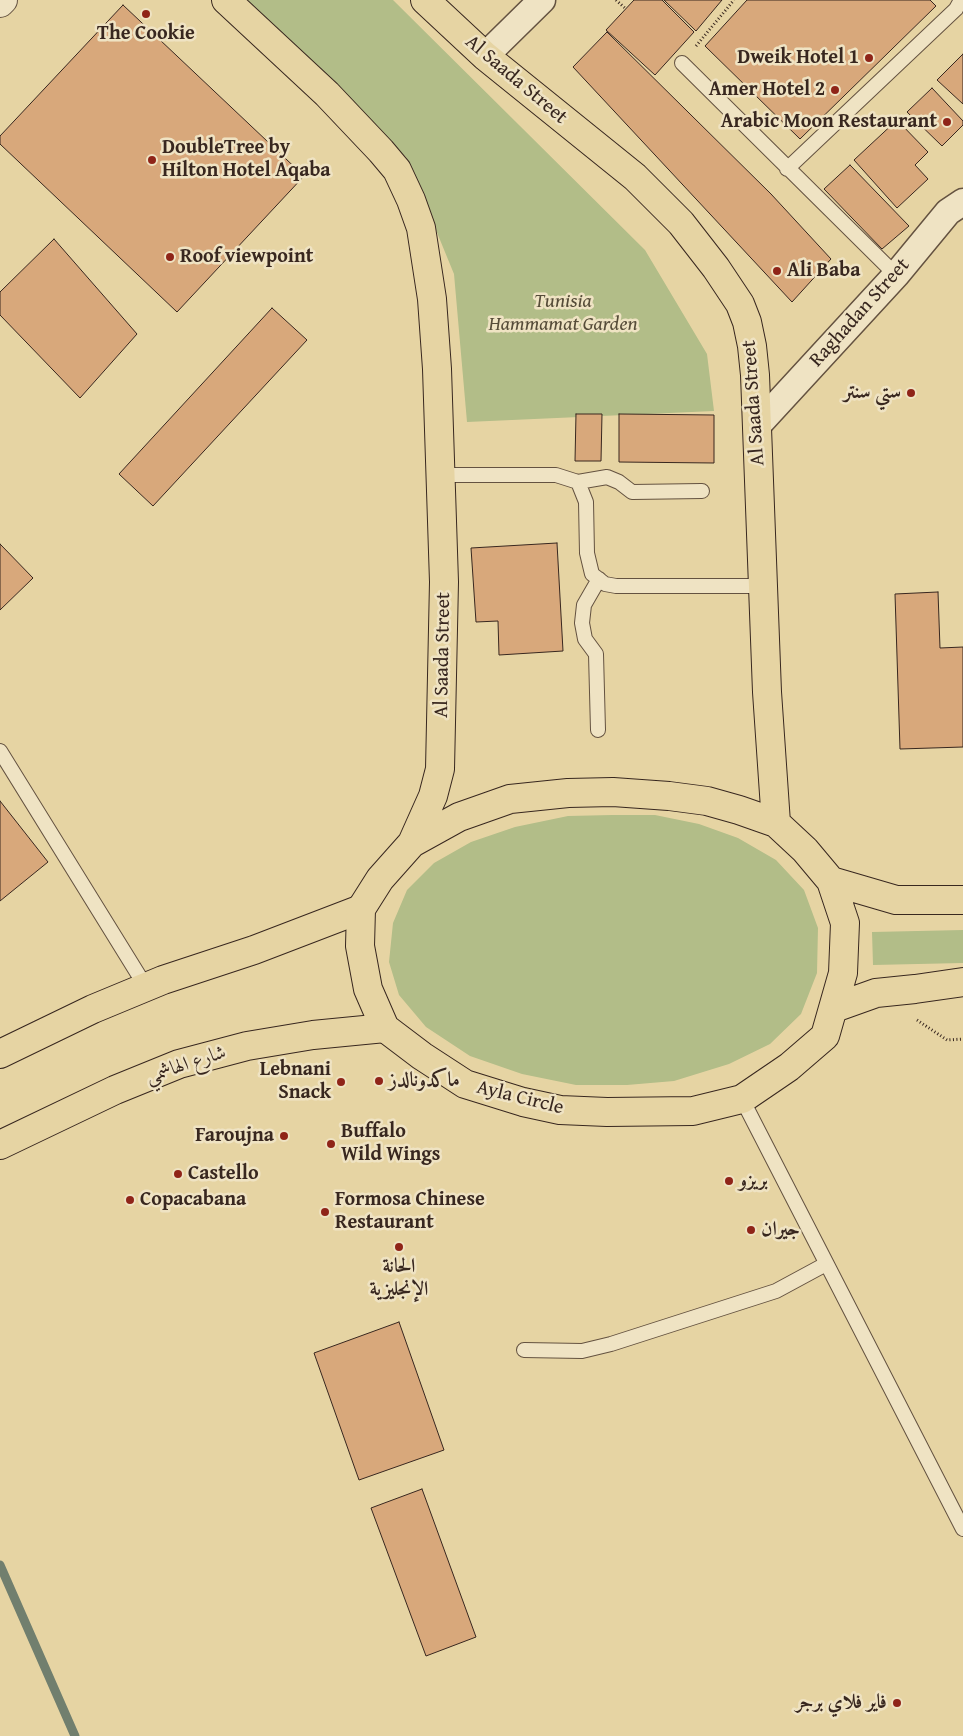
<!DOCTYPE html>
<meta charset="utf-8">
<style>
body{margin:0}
canvas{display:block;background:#e6d4a3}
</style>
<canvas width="963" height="1736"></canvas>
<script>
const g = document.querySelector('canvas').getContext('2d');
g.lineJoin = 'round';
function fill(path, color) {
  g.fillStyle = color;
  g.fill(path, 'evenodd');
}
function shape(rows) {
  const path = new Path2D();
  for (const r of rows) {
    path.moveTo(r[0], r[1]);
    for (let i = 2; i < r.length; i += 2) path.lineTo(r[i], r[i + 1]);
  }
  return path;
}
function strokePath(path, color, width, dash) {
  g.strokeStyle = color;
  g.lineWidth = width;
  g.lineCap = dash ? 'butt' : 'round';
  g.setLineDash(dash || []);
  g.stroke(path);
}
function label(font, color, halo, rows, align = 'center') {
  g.font = font + ' "Gentium Book Plus",Amiri,serif';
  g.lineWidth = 5;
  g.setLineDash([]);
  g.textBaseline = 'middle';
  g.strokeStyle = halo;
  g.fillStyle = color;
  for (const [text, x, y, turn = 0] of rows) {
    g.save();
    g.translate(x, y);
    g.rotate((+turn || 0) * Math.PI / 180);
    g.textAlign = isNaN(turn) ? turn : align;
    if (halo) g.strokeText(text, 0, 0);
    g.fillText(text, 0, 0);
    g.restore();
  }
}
fill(shape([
 [237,0,393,0,645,250,707,354,714,411,467,422,454,274,406,157],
 [612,815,655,815,699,824,738,838,776,860,804,890,818,928,817,973,801,1014,770,1044,729,1064,674,1081,627,1085,576,1085,522,1074,470,1056,426,1027,399,995,389,962,393,923,407,890,434,863,471,842,515,827,568,816],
 [963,930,963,963,873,965,872,932]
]), '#b2bd88');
strokePath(shape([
 [0,1565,75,1736]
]), '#717f6e', 9);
const building = shape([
 [634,0,662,0,694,32,655,75,606,30,634,0],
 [664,0,722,0,696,31,664,0],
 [747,0,930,0,936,6,800,139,705,46,747,0],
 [123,5,304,176,177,312,0,144,0,136,123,5],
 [607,32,771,194,831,259,792,302,573,67,607,32],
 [963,54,963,104,937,80,963,54],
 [932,88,963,121,963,125,942,146,907,112,932,88],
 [897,120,928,152,915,165,928,179,897,208,854,160,897,120],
 [850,165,909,226,882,249,824,189,850,165],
 [54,239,137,334,80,398,0,315,0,292,54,239],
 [272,308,307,340,153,506,119,474,272,308],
 [576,414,602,414,601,461,575,461,576,414],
 [619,414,714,415,714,463,619,462,619,414],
 [557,543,563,651,499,655,498,621,476,622,471,548,557,543],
 [0,544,33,578,0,610,0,544],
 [938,592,940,648,963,647,963,747,900,749,895,594,938,592],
 [0,801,48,862,0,901,0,801],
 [399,1322,444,1450,359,1480,314,1353,399,1322],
 [422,1489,476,1637,426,1656,371,1508,422,1489]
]);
fill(building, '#d8a87b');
strokePath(building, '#38271f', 1);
const service = shape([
 [682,63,896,275],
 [787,169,956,9,961,0],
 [440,475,556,475,578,482,586,502,587,553,592,574,605,584,616,586,763,586],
 [578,482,607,477,619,482,632,492,702,491],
 [598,730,596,654,585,639,582,623,584,605,599,579],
 [0,751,146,987],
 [742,1099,963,1529],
 [524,1350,582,1351,611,1344,776,1291,826,1264]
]);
const minor = shape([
 [485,56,542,0],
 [757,426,896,275,948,212,963,202]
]);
const tertiary = shape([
 [0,3,3,0]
]);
const primary = shape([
 [0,1054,93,1009,163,980,254,950,361,909],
 [0,1145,115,1090,179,1064,247,1046,313,1035,385,1028]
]);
const trunk = shape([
 [226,0,327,94,381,151,397,170,411,200,421,228,432,299,437,369,444,582,440,769,433,796,412,843],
 [425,0,485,56,635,177,681,223,716,268,740,304,747,322,752,346,755,375,767,692,776,823],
 [613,792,669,796,707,801,739,810,776,823,805,850,831,881,845,923,843,973,825,1036,789,1067,742,1099,693,1111,607,1112,560,1110,523,1102,465,1084,422,1056,385,1028,368,989,360,946,361,909,380,879,412,843,459,817,510,799,568,793,613,792],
 [831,881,896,900,963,900],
 [834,1008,876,993,915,989,963,982]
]);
strokePath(service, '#645240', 16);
strokePath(minor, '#645240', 29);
strokePath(tertiary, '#645240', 30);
strokePath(primary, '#38271f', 30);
strokePath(trunk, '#38271f', 30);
strokePath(shape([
 [616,0,626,9],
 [696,46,734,0],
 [917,1020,947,1040,963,1039]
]), '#38271f', 3, [1, 2.5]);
strokePath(service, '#efe3c3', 14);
strokePath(minor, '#efe3c3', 26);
strokePath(tertiary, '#efe3c3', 28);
strokePath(primary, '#e6d4a3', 28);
strokePath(trunk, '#e6d4a3', 28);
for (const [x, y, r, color] of [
 [146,14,5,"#8f2418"],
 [869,58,5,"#8f2418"],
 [835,90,5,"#8f2418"],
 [947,122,5,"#8f2418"],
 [152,160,5,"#8f2418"],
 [170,257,5,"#8f2418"],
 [777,271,5,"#8f2418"],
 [911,393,5,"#8f2418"],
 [379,1081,5,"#8f2418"],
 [341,1082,5,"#8f2418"],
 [284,1136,5,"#8f2418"],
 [331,1144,5,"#8f2418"],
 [178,1174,5,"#8f2418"],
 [729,1181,5,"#8f2418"],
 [130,1200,5,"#8f2418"],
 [325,1212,5,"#8f2418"],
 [751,1230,5,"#8f2418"],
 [399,1247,5,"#8f2418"],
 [897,1703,5,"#8f2418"]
]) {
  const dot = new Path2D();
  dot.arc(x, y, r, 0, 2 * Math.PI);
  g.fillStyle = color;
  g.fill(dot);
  strokePath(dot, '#efe3c3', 2);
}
label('bold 20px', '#38271f', '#efe3c3', [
 ["The Cookie",146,34,"center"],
 ["Dweik Hotel 1",859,58,"right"],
 ["Amer Hotel 2",825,90,"right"],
 ["Arabic Moon Restaurant",937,122,"right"],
 ["DoubleTree by",162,148],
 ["Hilton Hotel Aqaba",162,171],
 ["Roof viewpoint",180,257],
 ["Ali Baba",787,271],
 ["ستي سنتر",901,393,"right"],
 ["Lebnani",331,1070,"right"],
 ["Snack",331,1093,"right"],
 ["ماكدونالدز",389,1081],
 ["Buffalo",341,1132],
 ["Wild Wings",341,1155],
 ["Faroujna",274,1136,"right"],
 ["Castello",188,1174],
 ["بريزو",739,1181],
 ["Copacabana",140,1200],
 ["Formosa Chinese",335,1200],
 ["Restaurant",335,1223],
 ["جيران",761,1230],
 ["الحانة",399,1267,"center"],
 ["الإنجليزية",399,1290,"center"],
 ["فاير فلاي برجر",887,1703,"right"]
], 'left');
label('20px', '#38271f', '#efe3c3', [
 ["Al Saada Street",516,80,40],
 ["Raghadan Street",860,313,-48],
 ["Al Saada Street",754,403,-94],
 ["Al Saada Street",443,655,-89],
 ["شارع الهاشمي",186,1065,-18],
 ["Ayla Circle",520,1098,14]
]);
label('italic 20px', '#564c39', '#efe3c3', [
 ["Tunisia",563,302],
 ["Hammamat Garden",563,325]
]);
</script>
